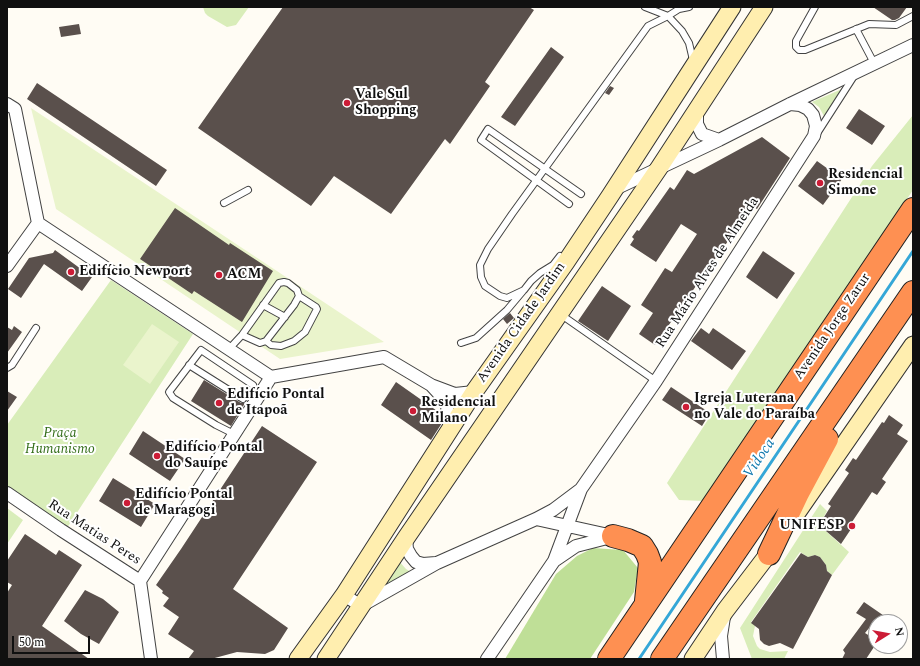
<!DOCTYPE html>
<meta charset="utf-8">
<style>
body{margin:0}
#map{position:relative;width:920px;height:666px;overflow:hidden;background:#fffcf4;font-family:Spectral,serif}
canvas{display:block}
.frame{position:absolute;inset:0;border:8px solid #101010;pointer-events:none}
.north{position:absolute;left:868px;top:614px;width:40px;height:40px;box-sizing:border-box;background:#fff;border:1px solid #9f9f9f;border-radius:50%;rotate:79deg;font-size:11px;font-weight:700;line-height:16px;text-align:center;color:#101010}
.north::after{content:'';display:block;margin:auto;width:14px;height:18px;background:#cc1c36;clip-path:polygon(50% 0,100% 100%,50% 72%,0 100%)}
.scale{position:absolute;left:12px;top:636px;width:78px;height:18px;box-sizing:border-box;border:2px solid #101010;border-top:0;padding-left:5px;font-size:12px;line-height:14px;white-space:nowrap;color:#101010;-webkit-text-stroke:3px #fff;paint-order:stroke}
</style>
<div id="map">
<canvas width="920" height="666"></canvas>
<div class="frame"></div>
<div class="north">N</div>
<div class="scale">50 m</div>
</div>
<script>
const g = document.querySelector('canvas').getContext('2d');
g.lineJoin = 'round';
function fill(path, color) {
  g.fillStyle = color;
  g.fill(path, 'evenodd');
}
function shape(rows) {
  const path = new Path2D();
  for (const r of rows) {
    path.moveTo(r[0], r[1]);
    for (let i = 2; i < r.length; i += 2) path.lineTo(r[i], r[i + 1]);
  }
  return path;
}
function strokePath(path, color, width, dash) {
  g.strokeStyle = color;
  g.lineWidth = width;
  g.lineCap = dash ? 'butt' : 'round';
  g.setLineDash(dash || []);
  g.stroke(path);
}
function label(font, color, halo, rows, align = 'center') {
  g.font = font + ' Spectral,serif';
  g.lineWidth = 4;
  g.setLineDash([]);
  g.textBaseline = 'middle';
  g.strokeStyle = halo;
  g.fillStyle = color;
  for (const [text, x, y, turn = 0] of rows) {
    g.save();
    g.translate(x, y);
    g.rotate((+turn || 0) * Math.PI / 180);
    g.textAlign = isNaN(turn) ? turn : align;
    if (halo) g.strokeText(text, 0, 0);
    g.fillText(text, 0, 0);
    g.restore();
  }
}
fill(shape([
 [203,7,249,7,236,25,227,27,208,16,205,13],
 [842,89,824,116,819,107,812,102],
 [913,115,913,190,704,501,679,500,667,483,872,166],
 [111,280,193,334,67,528,7,488,7,425],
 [820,504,827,511,819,525,849,552,832,575,827,571,826,565,820,557,815,555,808,557,800,552,751,622,755,626,753,636,757,646,760,649,770,652,788,651,784,659,752,659,740,628],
 [7,508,23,520,7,544],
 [398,560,406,569,411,572,375,591]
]), '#d9edb9');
fill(shape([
 [593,548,623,550,638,568,634,592,590,659,505,659,556,574,577,556]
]), '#bfdf97');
fill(shape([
 [31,108,384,342,280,359,56,209],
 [152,324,179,342,150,384,123,365]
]), '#eaf4cc');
strokePath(shape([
 [639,659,913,251]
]), '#35a7d7', 3);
fill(shape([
 [283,7,529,7,534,10,485,82,490,86,450,144,445,139,391,214,334,176,311,206,198,128],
 [873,7,907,7,899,18,895,20,892,20],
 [79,24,81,34,61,37,59,27],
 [551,47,564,57,515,126,501,117],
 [37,83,167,170,156,186,27,99],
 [610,86,614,88,609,95,605,93],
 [859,109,885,126,872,145,846,128],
 [762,137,790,158,757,209,751,206,724,247,723,247,699,283,698,283,655,345,639,334,653,313,641,305,665,268,672,272,697,234,681,224,656,262,630,245,634,239,632,237,637,230,639,231,670,187,674,190,687,170,694,174],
 [817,161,842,179,823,205,798,186],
 [175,208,229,245,230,243,273,271,242,322,194,291,192,294,140,259],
 [55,250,92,277,82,291,44,264,21,298,8,289,29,258,53,253],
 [763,251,795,273,777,299,746,277],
 [602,286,631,306,608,341,578,321],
 [510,313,514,318,507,324,503,319],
 [14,326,22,332,7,353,7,327,12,330],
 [701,328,709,334,713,328,746,351,732,370,691,341],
 [204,380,241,403,245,403,231,426,191,401],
 [396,382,440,413,442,423,431,440,381,405],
 [671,387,710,413,702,426,662,400],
 [7,391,17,397,7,411],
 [889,415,903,425,897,434,908,441,882,479,886,482,877,495,872,492,850,525,853,526,841,544,819,525,831,506,828,504,849,473,845,470,853,458,856,460,882,422,884,423],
 [262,426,317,462,233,589,288,628,274,650,265,654,237,652,211,659,188,659,194,651,168,634,179,617,163,606,169,598,162,593,163,591,156,585,181,549],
 [143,431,185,459,170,481,129,454],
 [113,478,155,504,141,527,99,501],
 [25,534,56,555,59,550,82,565,42,626,89,659,7,659,7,593,12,585,7,582,7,561],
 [801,553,808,557,815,555,820,557,826,565,827,571,832,575,793,649,780,643,769,646,764,644,760,640,759,629,751,623],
 [85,590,103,599,119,612,99,644,81,634,64,621],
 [864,602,893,622,874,622,865,633,876,640,876,644,866,659,842,659,845,653,843,650,866,619,856,613]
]), '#5a504c');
const lane = shape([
 [645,7,668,16,679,9,689,7],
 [815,7,796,41,796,47,799,50,805,50,869,24,896,25,913,16],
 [856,29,874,63],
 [818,132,854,76],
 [224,203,248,190],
 [569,204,481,140,488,129,581,194],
 [560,256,553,265,540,273,531,281,524,290,507,298,500,296,485,286,481,277,480,265,488,249,512,214,648,26,668,16,682,31,689,43,693,60],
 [263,305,285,317],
 [560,314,656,381],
 [266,341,271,345,281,346,294,341,305,332,317,309,316,307,299,296],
 [461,343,476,338,507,310,523,291],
 [229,349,242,335,279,283,284,282,288,283,297,290,299,296,294,305,266,341,260,343,242,335],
 [189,365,243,399],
 [7,368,12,365,36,328],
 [234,434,216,425,173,398,169,392,201,350,253,385]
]);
const street = shape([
 [7,104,15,109,38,223,271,377,384,357,431,385],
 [697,109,697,124,702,134,719,140],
 [615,189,719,140,790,104,913,45],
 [7,266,38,223],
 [450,428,447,406,442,397,431,385,455,394,474,392],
 [7,493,61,530,140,581,151,659],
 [536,519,613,536],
 [406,538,407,549,411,556,416,562,423,564,436,563],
 [554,561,576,546,611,537],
 [140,581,271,377],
 [344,595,361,606,437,563,536,519,553,510,581,489],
 [487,659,554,561,581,489,656,381,814,136,816,126,813,115,808,109,800,105,790,104],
 [723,659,721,636,724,617]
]);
const secondary = shape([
 [796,514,913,345],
 [298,659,344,595,474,392,566,262,610,196,732,7],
 [326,659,406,538,659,168,764,7],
 [693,659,725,611,776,544]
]);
const highway = shape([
 [613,536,628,540,642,546,647,554,650,562,649,572,646,601],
 [769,554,798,493,827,439],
 [609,659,913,209],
 [662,659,913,292]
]);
strokePath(lane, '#434343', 8);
strokePath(street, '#434343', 14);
strokePath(secondary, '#323232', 19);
strokePath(highway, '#212121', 24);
strokePath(lane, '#fff', 6);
strokePath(street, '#fff', 12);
strokePath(secondary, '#ffeeaf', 17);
strokePath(highway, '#fe9052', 22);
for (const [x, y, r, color] of [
 [347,103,4,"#cc1c36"],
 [820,183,4,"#cc1c36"],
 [71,272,4,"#cc1c36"],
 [219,275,4,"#cc1c36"],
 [219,403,4,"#cc1c36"],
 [686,407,4,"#cc1c36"],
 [413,411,4,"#cc1c36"],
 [157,456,4,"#cc1c36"],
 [127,503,4,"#cc1c36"],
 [852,526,4,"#cc1c36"]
]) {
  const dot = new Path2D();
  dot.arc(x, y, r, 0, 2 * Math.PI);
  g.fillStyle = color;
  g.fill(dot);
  strokePath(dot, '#fff', 1.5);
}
label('bold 14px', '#101010', '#fff', [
 ["Vale Sul",355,95],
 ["Shopping",355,111],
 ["Residencial",828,175],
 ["Simone",828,191],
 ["Edifício Newport",79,272],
 ["ACM",227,275],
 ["Edifício Pontal",227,395],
 ["de Itapoã",227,411],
 ["Igreja Luterana",694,399],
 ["no Vale do Paraíba",694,415],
 ["Residencial",421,403],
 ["Milano",421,419],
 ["Edifício Pontal",165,448],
 ["do Sauípe",165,464],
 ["Edifício Pontal",135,495],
 ["de Maragogi",135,511],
 ["UNIFESP",844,526,"right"]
], 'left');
label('14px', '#101010', '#fff', [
 ["Rua Mário Alves de Almeida",708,273,-57],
 ["Avenida Cidade Jardim",522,323,-55],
 ["Avenida Jorge Zarur",833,327,-56],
 ["Rua Matias Peres",94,533,33]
]);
label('italic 14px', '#346e1a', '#fff', [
 ["Praça",60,434],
 ["Humanismo",60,450]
]);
label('italic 15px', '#0e78ad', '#fff', [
 ["Vidoca",760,459,-56]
]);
</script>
